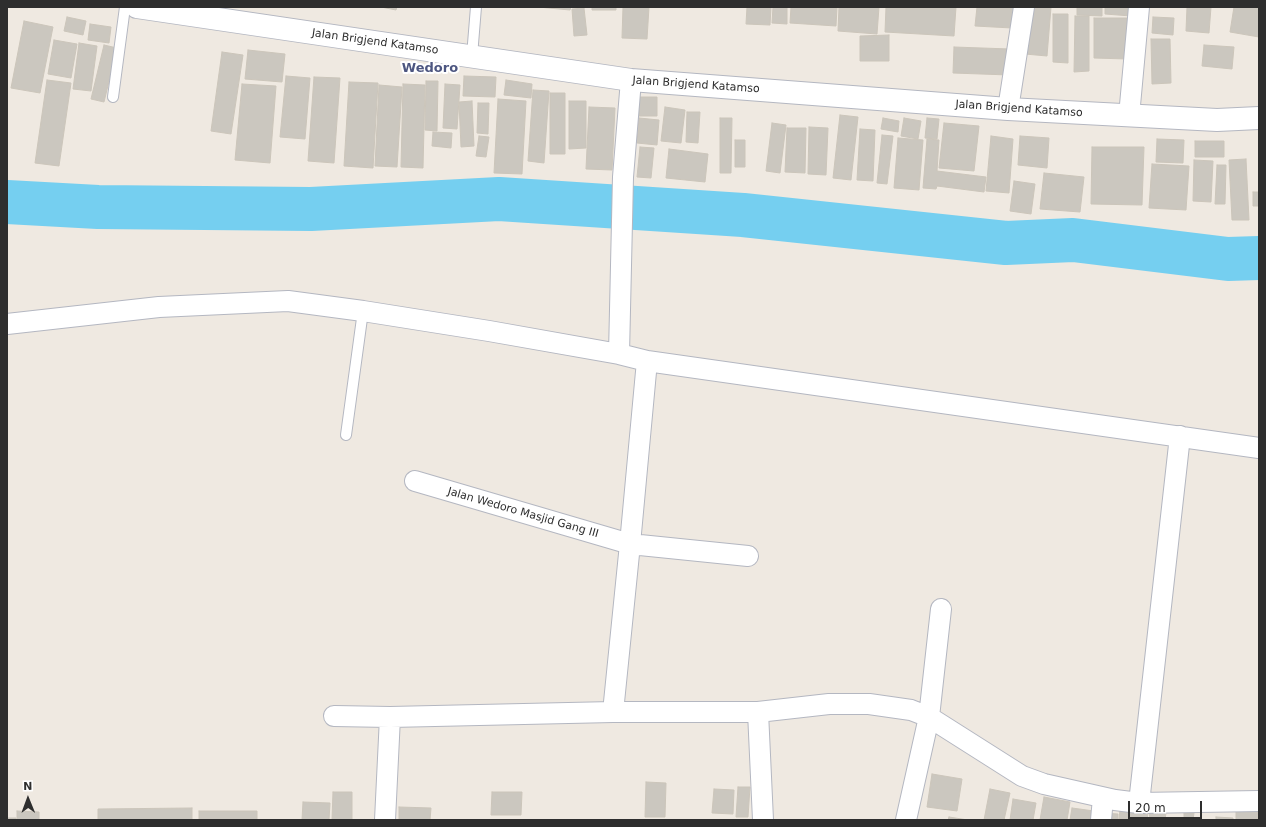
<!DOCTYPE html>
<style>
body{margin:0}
#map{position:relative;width:1266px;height:827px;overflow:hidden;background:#efe9e1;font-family:"DejaVu Sans",sans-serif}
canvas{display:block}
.frame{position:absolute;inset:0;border:8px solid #2e2e2e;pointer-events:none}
.north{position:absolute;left:8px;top:779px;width:40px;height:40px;-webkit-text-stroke:3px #fff;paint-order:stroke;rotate:359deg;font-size:11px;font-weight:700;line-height:16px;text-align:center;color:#2e2e2e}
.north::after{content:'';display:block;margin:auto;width:14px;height:18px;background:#2e2e2e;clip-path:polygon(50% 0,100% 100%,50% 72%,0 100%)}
.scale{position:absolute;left:1128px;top:801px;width:74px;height:18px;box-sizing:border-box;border:2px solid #2e2e2e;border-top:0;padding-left:5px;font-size:12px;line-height:14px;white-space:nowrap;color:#2e2e2e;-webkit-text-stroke:3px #fff;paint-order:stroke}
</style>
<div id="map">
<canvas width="1266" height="827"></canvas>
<div class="frame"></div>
<div class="north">N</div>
<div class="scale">20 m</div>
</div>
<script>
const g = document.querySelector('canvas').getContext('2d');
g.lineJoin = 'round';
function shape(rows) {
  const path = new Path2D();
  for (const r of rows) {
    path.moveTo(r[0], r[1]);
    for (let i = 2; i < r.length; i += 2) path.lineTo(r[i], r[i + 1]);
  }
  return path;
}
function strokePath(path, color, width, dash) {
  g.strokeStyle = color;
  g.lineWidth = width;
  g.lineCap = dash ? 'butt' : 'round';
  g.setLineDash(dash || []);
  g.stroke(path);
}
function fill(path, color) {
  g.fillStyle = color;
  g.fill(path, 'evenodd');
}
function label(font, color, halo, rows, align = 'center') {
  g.font = font + ' "DejaVu Sans",sans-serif';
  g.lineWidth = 4;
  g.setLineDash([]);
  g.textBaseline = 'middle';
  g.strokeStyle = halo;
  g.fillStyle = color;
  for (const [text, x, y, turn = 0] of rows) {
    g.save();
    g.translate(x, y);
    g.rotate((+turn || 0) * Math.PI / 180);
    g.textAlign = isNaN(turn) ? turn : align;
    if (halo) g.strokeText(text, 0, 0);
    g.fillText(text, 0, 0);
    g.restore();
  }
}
strokePath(shape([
 [7,202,98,207,311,209,499,199,743,215,1006,243,1073,240,1228,259,1259,258]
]), '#75cff0', 44);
const building = shape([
 [381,7,397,7,396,10,381,7],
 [538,7,571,7,570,10,538,7],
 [592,7,616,7,616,10,592,10,592,7],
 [623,7,649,7,647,39,622,38,623,7],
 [747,7,771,7,770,25,746,24,747,7],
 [773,7,787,7,787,24,772,23,773,7],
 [791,7,837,7,836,26,790,23,791,7],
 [839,7,879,7,877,34,838,31,839,7],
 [886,7,956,7,954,36,885,32,886,7],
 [977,7,1014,7,1012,28,975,26,977,7],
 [1029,7,1051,7,1047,56,1025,54,1029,7],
 [1077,7,1102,7,1102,16,1077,15,1077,7],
 [1105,7,1132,7,1131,16,1105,14,1105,7],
 [1187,7,1211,7,1209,33,1186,31,1187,7],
 [1234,7,1259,7,1259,37,1230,32,1234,7],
 [584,8,587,35,574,36,572,9,584,8],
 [1053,14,1068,14,1068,63,1053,62,1053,14],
 [1075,16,1089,16,1089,71,1074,72,1075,16],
 [67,17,86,21,83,35,64,31,67,17],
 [1153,17,1174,18,1173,35,1152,33,1153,17],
 [1094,18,1128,18,1127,59,1094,58,1094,18],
 [24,21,53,27,40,93,11,88,24,21],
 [90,24,111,27,109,43,88,40,90,24],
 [889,35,889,61,860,61,860,36,889,35],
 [1151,39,1170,39,1171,83,1152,84,1151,39],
 [54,40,77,44,71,78,48,74,54,40],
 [79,43,97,46,91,91,73,89,79,43],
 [104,45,117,48,104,102,91,99,104,45],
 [1204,45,1234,47,1232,69,1202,66,1204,45],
 [954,47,1010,49,1009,75,953,73,954,47],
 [248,50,285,54,282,82,245,79,248,50],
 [222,52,243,55,231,134,211,131,222,52],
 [286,76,310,78,305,139,280,137,286,76],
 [464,76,496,77,495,97,463,96,464,76],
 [314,77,340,78,334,163,308,161,314,77],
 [47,80,71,83,59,166,35,163,47,80],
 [506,80,532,84,531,98,504,95,506,80],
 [426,81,438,81,437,131,425,130,426,81],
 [349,82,378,83,373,168,344,166,349,82],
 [242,84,276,86,270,163,235,160,242,84],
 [403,84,425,85,423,168,401,167,403,84],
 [445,84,460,85,457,129,443,128,445,84],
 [379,85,402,87,397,167,375,166,379,85],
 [533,90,549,91,544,163,528,161,533,90],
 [550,93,565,93,565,154,550,154,550,93],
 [639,97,657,97,657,116,639,116,639,97],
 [498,99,526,101,522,174,494,173,498,99],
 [472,101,474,146,461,147,459,102,472,101],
 [569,101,586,101,586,148,569,149,569,101],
 [478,103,489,103,488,134,477,133,478,103],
 [589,107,615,108,612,170,586,169,589,107],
 [665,107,685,110,681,143,661,141,665,107],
 [687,112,700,112,698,143,686,142,687,112],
 [840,115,858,117,851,180,833,178,840,115],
 [639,118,659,120,657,145,637,143,639,118],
 [720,118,732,118,731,173,720,173,720,118],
 [883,118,899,121,898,132,881,129,883,118],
 [904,118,921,121,918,139,901,136,904,118],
 [927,118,939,119,937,139,925,138,927,118],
 [772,123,786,125,780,173,766,171,772,123],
 [944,123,979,126,974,171,939,168,944,123],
 [809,127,828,128,826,175,808,174,809,127],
 [787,128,806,128,805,173,785,172,787,128],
 [860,129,875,130,873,181,857,180,860,129],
 [433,132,452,133,451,148,432,146,433,132],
 [882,135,893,136,887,184,877,183,882,135],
 [479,136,489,137,486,157,476,156,479,136],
 [991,136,1013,139,1009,193,986,191,991,136],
 [1020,136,1049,138,1047,168,1018,165,1020,136],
 [898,138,923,140,919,190,894,188,898,138],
 [927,139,939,140,937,171,986,177,984,192,937,186,936,189,923,188,927,139],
 [1157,139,1184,140,1183,163,1156,162,1157,139],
 [735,140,745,140,745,167,735,167,735,140],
 [1195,141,1224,141,1224,157,1195,157,1195,141],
 [640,147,654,148,651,178,637,177,640,147],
 [1092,147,1144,147,1142,205,1091,204,1092,147],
 [669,149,708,154,705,182,666,178,669,149],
 [1246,159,1249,220,1232,220,1229,160,1246,159],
 [1194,160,1213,161,1211,202,1193,201,1194,160],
 [1152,164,1189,166,1186,210,1149,208,1152,164],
 [1217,165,1226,165,1225,204,1215,204,1217,165],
 [1044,173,1084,177,1080,212,1040,209,1044,173],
 [1014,181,1035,184,1031,214,1010,211,1014,181],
 [1253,192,1259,192,1259,206,1253,206,1253,192],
 [932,774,962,779,957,811,927,807,932,774],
 [646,782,666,783,665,817,645,817,646,782],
 [738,787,750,787,748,817,736,817,738,787],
 [714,789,734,790,733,814,712,813,714,789],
 [990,789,1010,793,1004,820,984,820,990,789],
 [333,792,352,792,352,820,332,820,333,792],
 [492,792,522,792,521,815,491,815,492,792],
 [1044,797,1070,802,1067,820,1040,820,1044,797],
 [1013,799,1036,803,1033,820,1010,820,1013,799],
 [303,802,330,803,329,820,302,820,303,802],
 [1257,806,1258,820,1236,820,1236,807,1257,806],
 [399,807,431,808,430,820,399,820,399,807],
 [192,808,192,820,98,820,98,809,192,808],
 [1072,808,1094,811,1093,820,1070,820,1072,808],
 [1120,809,1148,813,1147,820,1119,820,1120,809],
 [17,811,39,812,39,820,17,820,17,811],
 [199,811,257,811,257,820,199,820,199,811],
 [1150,811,1166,813,1165,820,1149,820,1150,811],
 [1104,813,1118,814,1118,820,1102,820,1104,813],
 [1184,813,1194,813,1193,820,1184,820,1184,813],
 [949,817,968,820,948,820,949,817],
 [1216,817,1233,818,1233,820,1216,820,1216,817],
 [7,818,16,818,16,820,7,820,7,818]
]);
fill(building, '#cbc7bf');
strokePath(building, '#cbc5ba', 1);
const lane = shape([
 [472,56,476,7],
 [113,97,125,7],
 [346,435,363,311]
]);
const street = shape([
 [1008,109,1024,7],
 [1129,116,1139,7],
 [7,324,159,307,288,301,363,311,489,331,619,354,647,361,1259,448],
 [619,354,623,177,631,80],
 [415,481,630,544,748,556],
 [613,712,630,544,647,361],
 [758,712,763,820],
 [334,716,390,717,613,712,758,712,829,704,869,704,911,710,929,717,1022,776,1044,784,1115,800,1139,803,1259,801],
 [1139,803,1180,436],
 [385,820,390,717],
 [906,820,929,717,941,609],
 [1101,820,1103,798]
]);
const secondary = shape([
 [137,7,631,80,1008,109,1217,120,1259,118]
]);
strokePath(lane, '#b4b7c1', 12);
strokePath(street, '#b4b7c1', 22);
strokePath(secondary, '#b4b7c1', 24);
strokePath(lane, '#fff', 10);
strokePath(street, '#fff', 20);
strokePath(secondary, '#fff', 22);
label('11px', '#2e2e2e', '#fff', [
 ["Jalan Brigjend Katamso",375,42,8],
 ["Jalan Brigjend Katamso",696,85,4],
 ["Jalan Brigjend Katamso",1019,109,4],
 ["Jalan Wedoro Masjid Gang III",523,513,16]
]);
label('bold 13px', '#4d5680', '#fff', [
 ["Wedoro",430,69]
]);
</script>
